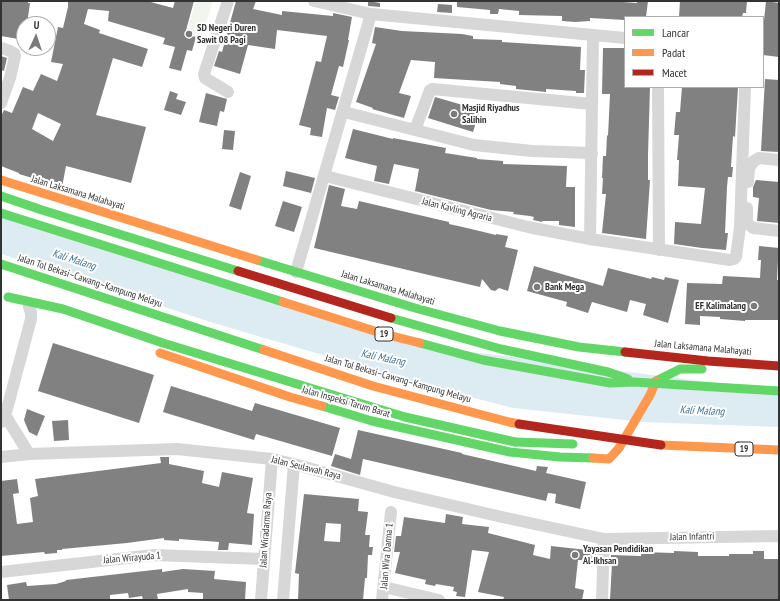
<!DOCTYPE html>
<meta charset="utf-8">
<style>
body{margin:0}
#map{position:relative;width:780px;height:601px;overflow:hidden;background:#fff;font-family:"PT Sans Narrow",sans-serif}
canvas{display:block}
.frame{position:absolute;inset:0;border:2px solid #333;pointer-events:none}
.legend{position:absolute;left:624px;top:16px;width:140px;height:72px;box-sizing:border-box;background:#fff;border:1px solid #adadad;margin:0;padding:5px 7px;list-style:none;font-size:12px;color:#333}
.legend li{display:flex;align-items:center;gap:8px;height:20px}
.legend b{width:20px;border:1px solid #adadad}
.north{position:absolute;left:16px;top:16px;width:40px;height:40px;box-sizing:border-box;background:#fff;border:1px solid #adadad;border-radius:50%;rotate:3deg;font-size:11px;font-weight:700;line-height:16px;text-align:center;color:#333}
.north::after{content:'';display:block;margin:auto;width:14px;height:18px;background:#7a7a7a;clip-path:polygon(50% 0,100% 100%,50% 72%,0 100%)}
</style>
<div id="map">
<canvas width="780" height="601"></canvas>
<div class="frame"></div>
<ul class="legend">
<li><b style="height:5px;background:#63d668"></b>Lancar</li>
<li><b style="height:5px;background:#ff974d"></b>Padat</li>
<li><b style="height:5px;background:#b3261e"></b>Macet</li>
</ul>
<div class="north">U</div>
</div>
<script>
const g = document.querySelector('canvas').getContext('2d');
g.lineJoin = 'round';
function fill(path, color) {
  g.fillStyle = color;
  g.fill(path, 'evenodd');
}
function shape(rows) {
  const path = new Path2D();
  for (const r of rows) {
    path.moveTo(r[0], r[1]);
    for (let i = 2; i < r.length; i += 2) path.lineTo(r[i], r[i + 1]);
  }
  return path;
}
function strokePath(path, color, width, dash) {
  g.strokeStyle = color;
  g.lineWidth = width;
  g.lineCap = dash ? 'butt' : 'round';
  g.setLineDash(dash || []);
  g.stroke(path);
}
function label(font, color, halo, rows, align = 'center') {
  g.font = font + ' "PT Sans Narrow",sans-serif';
  g.lineWidth = 4;
  g.setLineDash([]);
  g.textBaseline = 'middle';
  g.strokeStyle = halo;
  g.fillStyle = color;
  for (const [text, x, y, turn = 0] of rows) {
    g.save();
    g.translate(x, y);
    g.rotate((+turn || 0) * Math.PI / 180);
    g.textAlign = isNaN(turn) ? turn : align;
    if (halo) g.strokeText(text, 0, 0);
    g.fillText(text, 0, 0);
    g.restore();
  }
}
fill(shape([
 [196,1,213,1,202,36,187,31]
]), '#f1f5ed');
fill(shape([
 [1,213,433,347,779,391,779,427,644,422,513,408,435,388,217,324,1,254]
]), '#ddebf3');
fill(shape([
 [1,1,28,1,28,3,30,3,27,24,24,24,24,40,1,36],
 [68,1,147,1,173,8,175,1,194,1,185,34,196,37,192,51,187,50,181,71,169,68,175,47,163,44,165,38,108,21,109,11,88,9,84,24,100,30,99,33,148,49,142,67,113,58,96,115,146,127,131,183,66,166,62,187,19,174,19,173,1,166,1,116,4,110,12,113,23,87,33,91,41,74,57,81,63,64,51,62,58,27,63,28,68,7],
 [38,113,61,124,53,141,32,129],
 [236,1,256,1,253,9,282,15,282,11,333,16,333,13,352,17,348,40,349,40,343,67,339,66,331,95,339,97,335,110,327,108,322,137,310,135,311,128,299,125,316,61,321,62,327,36,277,30,275,49,248,45,240,74,214,66,219,51,222,52],
 [368,1,380,3,380,7,368,6],
 [457,1,608,1,637,3,637,1,648,1,646,17,625,17,625,20,590,18,590,21,575,22,562,21,562,16,519,15,519,11,499,9,498,14,490,14,490,10,457,7],
 [680,1,747,1,746,13,743,13,742,17,679,17],
 [766,1,779,3,779,57,763,55,763,30],
 [438,4,452,5,452,13,437,12],
 [375,27,402,31,462,34,473,36,473,39,502,40,502,42,581,47,580,70,585,70,584,93,576,93,576,91,546,89,546,92,516,89,516,86,500,84,500,82,434,78,435,62,411,60,399,93,411,96,404,118,372,109,373,108,356,102,376,44,372,43],
 [603,48,625,48,625,87,650,87,648,155,648,180,650,180,646,239,602,233,606,194,602,194,603,178,602,178,603,156,606,156,607,135,608,136,610,94,602,94],
 [1,56,7,58,4,71,1,70],
 [765,79,779,80,779,152,761,151],
 [682,87,738,87,735,137,733,136,731,167,733,167,732,177,728,177,727,187,725,233,728,233,726,250,702,248,674,244,675,222,701,224,705,188,678,186,679,160,677,160,679,135,674,135,676,112,680,112],
 [170,91,178,94,176,99,186,102,181,115,164,110],
 [206,93,227,99,224,112,220,111,217,126,199,122],
 [435,97,480,110,473,132,428,118],
 [353,129,393,139,393,138,446,148,445,153,477,158,477,159,503,161,503,164,567,166,566,187,575,187,575,227,559,225,559,221,542,221,542,222,533,220,534,217,530,216,513,214,514,212,491,210,415,191,419,169,394,164,389,184,374,181,377,166,345,158],
 [224,130,235,131,233,150,222,149],
 [286,171,315,178,311,193,283,186],
 [240,172,251,176,241,210,229,206],
 [756,180,779,182,779,223,757,221,759,198,753,197,753,187],
 [329,185,345,189,341,206,357,209,359,201,449,222,449,224,467,228,496,235,496,234,508,236,505,247,518,250,508,291,499,288,495,291,491,290,482,279,480,287,314,248],
 [283,201,302,207,294,232,275,226],
 [759,246,779,248,779,261,778,261,777,280,779,280,779,320,745,320,745,321,720,319,720,317,700,316,700,325,685,324,687,283,722,284,723,276,760,278,761,260,758,260],
 [534,266,603,286,608,268,651,279,652,277,664,280,665,277,679,280,668,323,643,315,646,304,630,300,627,312,592,302,588,313,566,306,567,302,527,291],
 [53,343,154,375,139,423,38,391],
 [171,386,252,411,255,403,340,428,332,456,256,434,254,440,163,412],
 [27,409,45,416,37,436,29,432,24,420],
 [68,420,69,440,54,441,52,421],
 [358,430,462,453,462,454,536,471,537,466,548,467,546,473,586,482,580,509,555,503,556,494,548,493,546,501,363,459,360,475,331,466,335,454,351,459],
 [160,457,169,457,169,464,204,471,202,483,219,487,222,472,253,478,247,513,254,514,252,545,229,543,228,550,218,550,219,542,179,539,179,541,164,540,164,538,127,543,62,549,62,550,57,550,57,553,45,554,44,552,1,556,1,481,17,479,19,493,13,494,17,524,33,522,30,498,38,496,35,479,161,463],
 [304,494,359,499,358,511,368,512,365,535,370,535,369,547,373,547,372,555,368,555,367,578,365,578,363,600,298,600,299,574,295,573],
 [326,523,341,524,340,542,324,541],
 [446,514,463,517,462,524,489,527,488,533,535,545,533,555,550,559,551,546,596,551,596,561,578,560,575,588,584,590,582,600,503,600,504,597,478,592,489,552,472,550,465,597,456,596,457,592,453,591,454,587,436,584,435,586,425,584,426,580,395,573,400,552,394,552,396,536,401,536,404,517,445,523],
 [674,551,698,552,698,556,729,556,729,554,753,554,753,551,764,551,764,559,779,559,779,600,610,600,612,563,611,563,611,555,641,556,641,552,674,553],
 [162,569,162,572,183,569,215,571,214,579,246,582,245,600,203,599,203,593,188,592,188,589,157,594,158,600,143,600,142,596,129,598,128,593,110,595,110,600,9,600,7,585,26,582,27,586,56,584,66,581,66,580]
]), '#818181');
strokePath(shape([
 [314,1,371,14,625,38],
 [1,48,10,51,14,53,15,56,10,78,1,103],
 [658,87,659,250],
 [228,92,205,78,204,74,228,1],
 [344,112,474,145,532,151,592,153],
 [415,130,430,90,432,89,592,104],
 [325,176,528,227,590,239,730,260,734,259,736,257,740,227,745,87],
 [748,182,749,168,754,161,759,158,779,160],
 [747,208,747,223,753,228,779,231],
 [590,239,593,35],
 [296,272,371,14],
 [5,415,29,454],
 [1,422,7,409,31,319,31,313,29,307],
 [1,457,29,454,177,449,272,459,294,464,394,492,502,517,604,539,779,536],
 [1,572,154,555,264,559],
 [384,587,439,600],
 [261,600,272,459],
 [283,600,294,464],
 [382,600,391,512],
 [602,600,604,539]
]), '#d7d7d7', 12);
strokePath(shape([
 [1,196,42,210,238,271],
 [257,260,415,308,500,331,579,347,625,352],
 [8,297,63,309,163,343,405,417,515,442],
 [391,318,501,349,608,372,628,379],
 [656,381,680,369,702,369],
 [322,406,372,421,510,452,560,457,593,458]
]), '#63d668', 9);
strokePath(shape([
 [1,180,257,260],
 [160,353,290,397,322,406],
 [661,445,779,450],
 [593,458,609,459,619,448,650,395,656,381]
]), '#ff974d', 9);
strokePath(shape([
 [238,271,391,318],
 [625,352,708,361,779,366]
]), '#b3261e', 9);
strokePath(shape([
 [1,213,283,302],
 [1,264,264,350],
 [420,343,483,360,610,383,634,382,779,391],
 [515,442,573,444]
]), '#63d668', 9);
strokePath(shape([
 [283,302,384,334,420,343],
 [264,350,373,386,509,422,519,424]
]), '#ff974d', 9);
strokePath(shape([
 [519,424,661,445]
]), '#b3261e', 9);
for (const [x, y, r, color] of [
 [189,34,4,"#7a7a7a"],
 [454,114,4,"#7a7a7a"],
 [537,287,4,"#7a7a7a"],
 [754,306,4,"#7a7a7a"],
 [575,555,4,"#7a7a7a"]
]) {
  const dot = new Path2D();
  dot.arc(x, y, r, 0, 2 * Math.PI);
  g.fillStyle = color;
  g.fill(dot);
  strokePath(dot, '#fff', 1.5);
}
for (const [x, y, w] of [
 [384,334,18],
 [744,449,18]
]) {
  const box = new Path2D();
  box.roundRect(x - w / 2, y - 7, w, 14, 3);
  g.fillStyle = '#fff';
  g.fill(box);
  strokePath(box, '#333', 1);
}
label('bold 9px', '#333', null, [
 ["19",384,334],
 ["19",744,449]
]);
label('bold 10px', '#333', '#fff', [
 ["SD Negeri Duren",197,28],
 ["Sawit 08 Pagi",197,40],
 ["Masjid Riyadhus",462,108],
 ["Salihin",462,120],
 ["Bank Mega",545,287],
 ["EF Kalimalang",746,306,"right"],
 ["Yayasan Pendidikan",583,549],
 ["Al-Ikhsan",583,561]
], 'left');
label('10px', '#333', '#fff', [
 ["Jalan Laksamana Malahayati",78,193,17],
 ["Jalan Kavling Agraria",457,210,14],
 ["Jalan Tol Bekasi–Cawang–Kampung Melayu",90,281,18],
 ["Jalan Laksamana Malahayati",388,288,17],
 ["Jalan Laksamana Malahayati",703,348,5],
 ["Jalan Tol Bekasi–Cawang–Kampung Melayu",398,379,16],
 ["Jalan Inspeksi Tarum Barat",346,402,16],
 ["Jalan Seulawah Raya",306,468,14],
 ["Jalan Wiradarma Raya",266,530,-86],
 ["Jalan Infantri",692,537,-1],
 ["Jalan Wira Darma 1",387,556,-85],
 ["Jalan Wirayuda 1",132,558,-5]
]);
label('italic 11px', '#3f7597', '#fff', [
 ["Kali Malang",74,260,18],
 ["Kali Malang",383,358,12],
 ["Kali Malang",702,411,3]
]);
</script>
